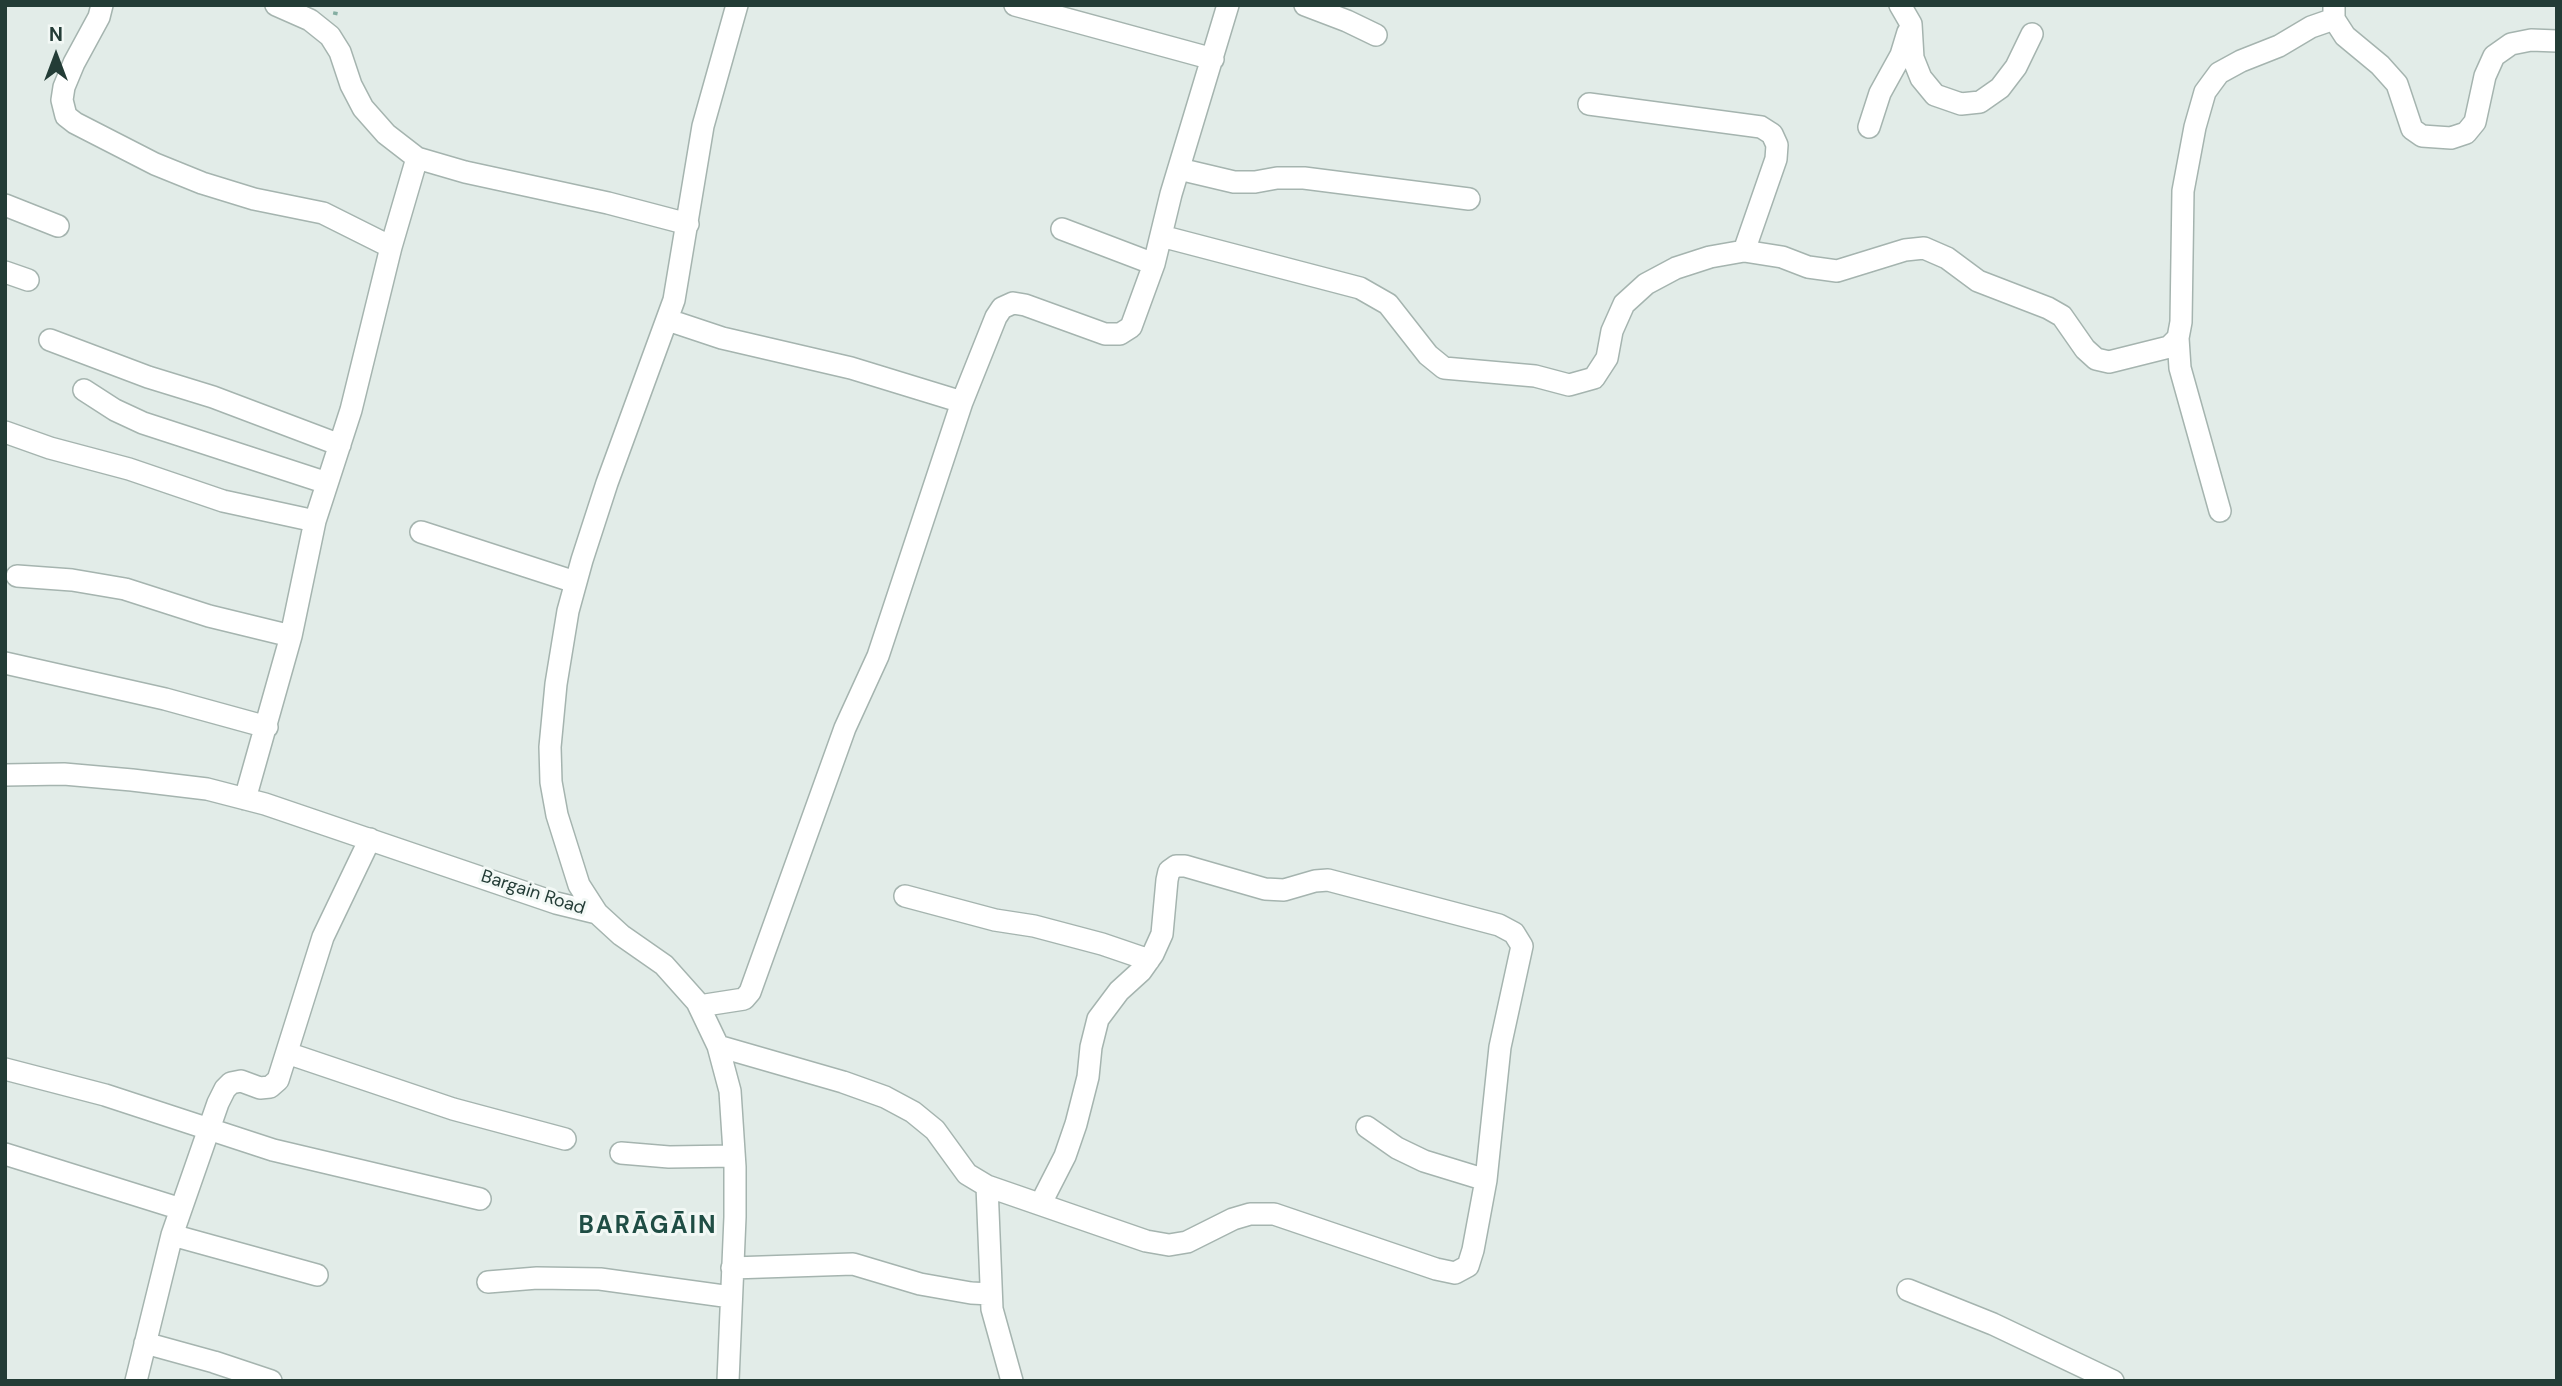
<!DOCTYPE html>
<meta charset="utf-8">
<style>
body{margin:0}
#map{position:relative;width:2562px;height:1386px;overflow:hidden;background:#e2ece8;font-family:"DM Sans",sans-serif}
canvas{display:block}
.frame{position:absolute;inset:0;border:7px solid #233c36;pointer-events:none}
.north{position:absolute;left:21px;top:21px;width:70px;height:70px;-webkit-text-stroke:5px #f2f8f5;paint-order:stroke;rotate:0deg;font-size:19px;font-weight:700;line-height:28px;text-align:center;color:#233c36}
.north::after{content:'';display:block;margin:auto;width:24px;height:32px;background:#233c36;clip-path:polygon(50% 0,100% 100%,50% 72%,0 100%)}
</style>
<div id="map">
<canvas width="2562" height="1386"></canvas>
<div class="frame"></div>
<div class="north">N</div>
</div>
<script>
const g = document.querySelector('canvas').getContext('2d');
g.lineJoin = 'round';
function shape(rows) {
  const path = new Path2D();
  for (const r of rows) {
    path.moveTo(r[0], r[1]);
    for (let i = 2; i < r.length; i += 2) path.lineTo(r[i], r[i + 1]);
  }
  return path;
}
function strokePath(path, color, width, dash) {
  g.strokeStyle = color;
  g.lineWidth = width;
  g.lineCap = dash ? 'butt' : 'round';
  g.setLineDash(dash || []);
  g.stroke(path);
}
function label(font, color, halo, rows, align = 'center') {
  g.font = font + ' "DM Sans",sans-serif';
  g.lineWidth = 6;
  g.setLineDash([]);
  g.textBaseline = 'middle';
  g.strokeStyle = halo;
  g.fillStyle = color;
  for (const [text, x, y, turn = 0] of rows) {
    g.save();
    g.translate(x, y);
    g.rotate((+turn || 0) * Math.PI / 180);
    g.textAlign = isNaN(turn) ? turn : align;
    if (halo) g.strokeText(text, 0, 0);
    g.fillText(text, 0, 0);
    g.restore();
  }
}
const minor = shape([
 [102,5,99,17,74,63,64,87,62,100,66,116,75,123,155,164,202,183,254,199,323,213,391,247],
 [276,5,310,20,330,36,340,52,351,85,363,108,386,134,417,158,465,172,608,203,688,224],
 [1015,5,1213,59],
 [1305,5,1347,21,1376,35],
 [1900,5,1911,24,1913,58,1921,78,1935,95,1961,104,1980,102,2000,88,2016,67,2032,34],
 [2334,7,2334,19,2345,36,2380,65,2397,84,2412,129,2422,136,2451,138,2466,133,2475,122,2485,76,2494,56,2511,44,2531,40,2557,41],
 [1589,104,1761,127,1772,134,1777,145,1776,159,1744,251],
 [1869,127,1880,93,1901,55,1908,32],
 [1179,169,1234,182,1255,182,1277,178,1304,178,1469,199],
 [5,205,58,226],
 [1062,229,1154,264],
 [1161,236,1360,288,1388,304,1428,355,1444,368,1535,376,1569,385,1594,378,1607,358,1612,331,1624,304,1646,284,1676,268,1710,257,1744,251,1782,257,1808,267,1837,271,1905,250,1924,248,1947,258,1978,281,2048,308,2062,316,2085,349,2096,359,2109,362,2169,347,2178,338,2181,322,2183,191,2195,127,2205,92,2219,73,2241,61,2279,46,2311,27,2334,19],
 [5,272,28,280],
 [668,320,722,338,851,368,962,402],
 [2178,338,2180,368,2220,511],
 [50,340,148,377,213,397,340,445],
 [84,390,115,410,143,423,327,483],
 [5,432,50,448,129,469,223,501,315,521],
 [421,532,575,582],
 [17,576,72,580,125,589,209,616,291,636],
 [5,663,165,699,267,727],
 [5,775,64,774,132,780,207,789,265,804,556,903,597,913,621,935,664,965,697,1002,718,1046,730,1091,735,1167,735,1217,728,1381],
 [245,799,291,636,315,521,351,410,391,247,417,158],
 [905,896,995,920,1034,926,1102,944,1149,960],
 [597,913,579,885,557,815,551,782,550,747,556,684,568,611,582,560,607,483,674,300,703,126,737,5],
 [699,1006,744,999,750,992,845,728,878,656,962,402,996,317,1002,308,1013,303,1025,305,1105,334,1120,334,1131,327,1154,264,1171,194,1228,5],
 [718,1046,843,1082,885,1097,913,1112,935,1130,967,1174,987,1186,1146,1241,1169,1245,1187,1242,1233,1219,1250,1214,1274,1214,1436,1269,1455,1273,1468,1266,1473,1250,1486,1180,1500,1047,1522,946,1514,933,1499,925,1328,880,1315,881,1284,890,1265,889,1185,866,1176,866,1169,871,1167,880,1162,934,1153,954,1141,971,1119,991,1098,1019,1091,1047,1088,1077,1076,1124,1065,1156,1041,1203],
 [287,1053,453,1109,565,1139],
 [5,1069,105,1095,273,1150,480,1199],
 [1367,1127,1397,1148,1424,1161,1486,1180],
 [621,1153,669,1157,734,1156],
 [5,1154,181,1209],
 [987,1186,992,1309,1012,1381],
 [172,1235,317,1275],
 [732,1268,853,1264,920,1284,971,1293,991,1294],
 [488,1282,537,1278,600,1279,731,1297],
 [1908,1290,1993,1324,2113,1381],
 [145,1343,214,1362,271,1381],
 [136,1381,172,1235,218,1103,225,1089,231,1083,241,1081,260,1088,270,1087,278,1080,323,937,370,839]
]);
strokePath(minor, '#a5b4af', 24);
strokePath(shape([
 [335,15,337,5]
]), '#84aea2', 4.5, [3.5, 5]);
strokePath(minor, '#fff', 21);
label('18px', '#233c36', '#f2f8f5', [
 ["Bargain Road",533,893,18]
]);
g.letterSpacing = '2px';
label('bold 24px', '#1f4d44', '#f2f8f5', [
 ["BARĀGĀIN",648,1227]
]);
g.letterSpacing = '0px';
</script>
